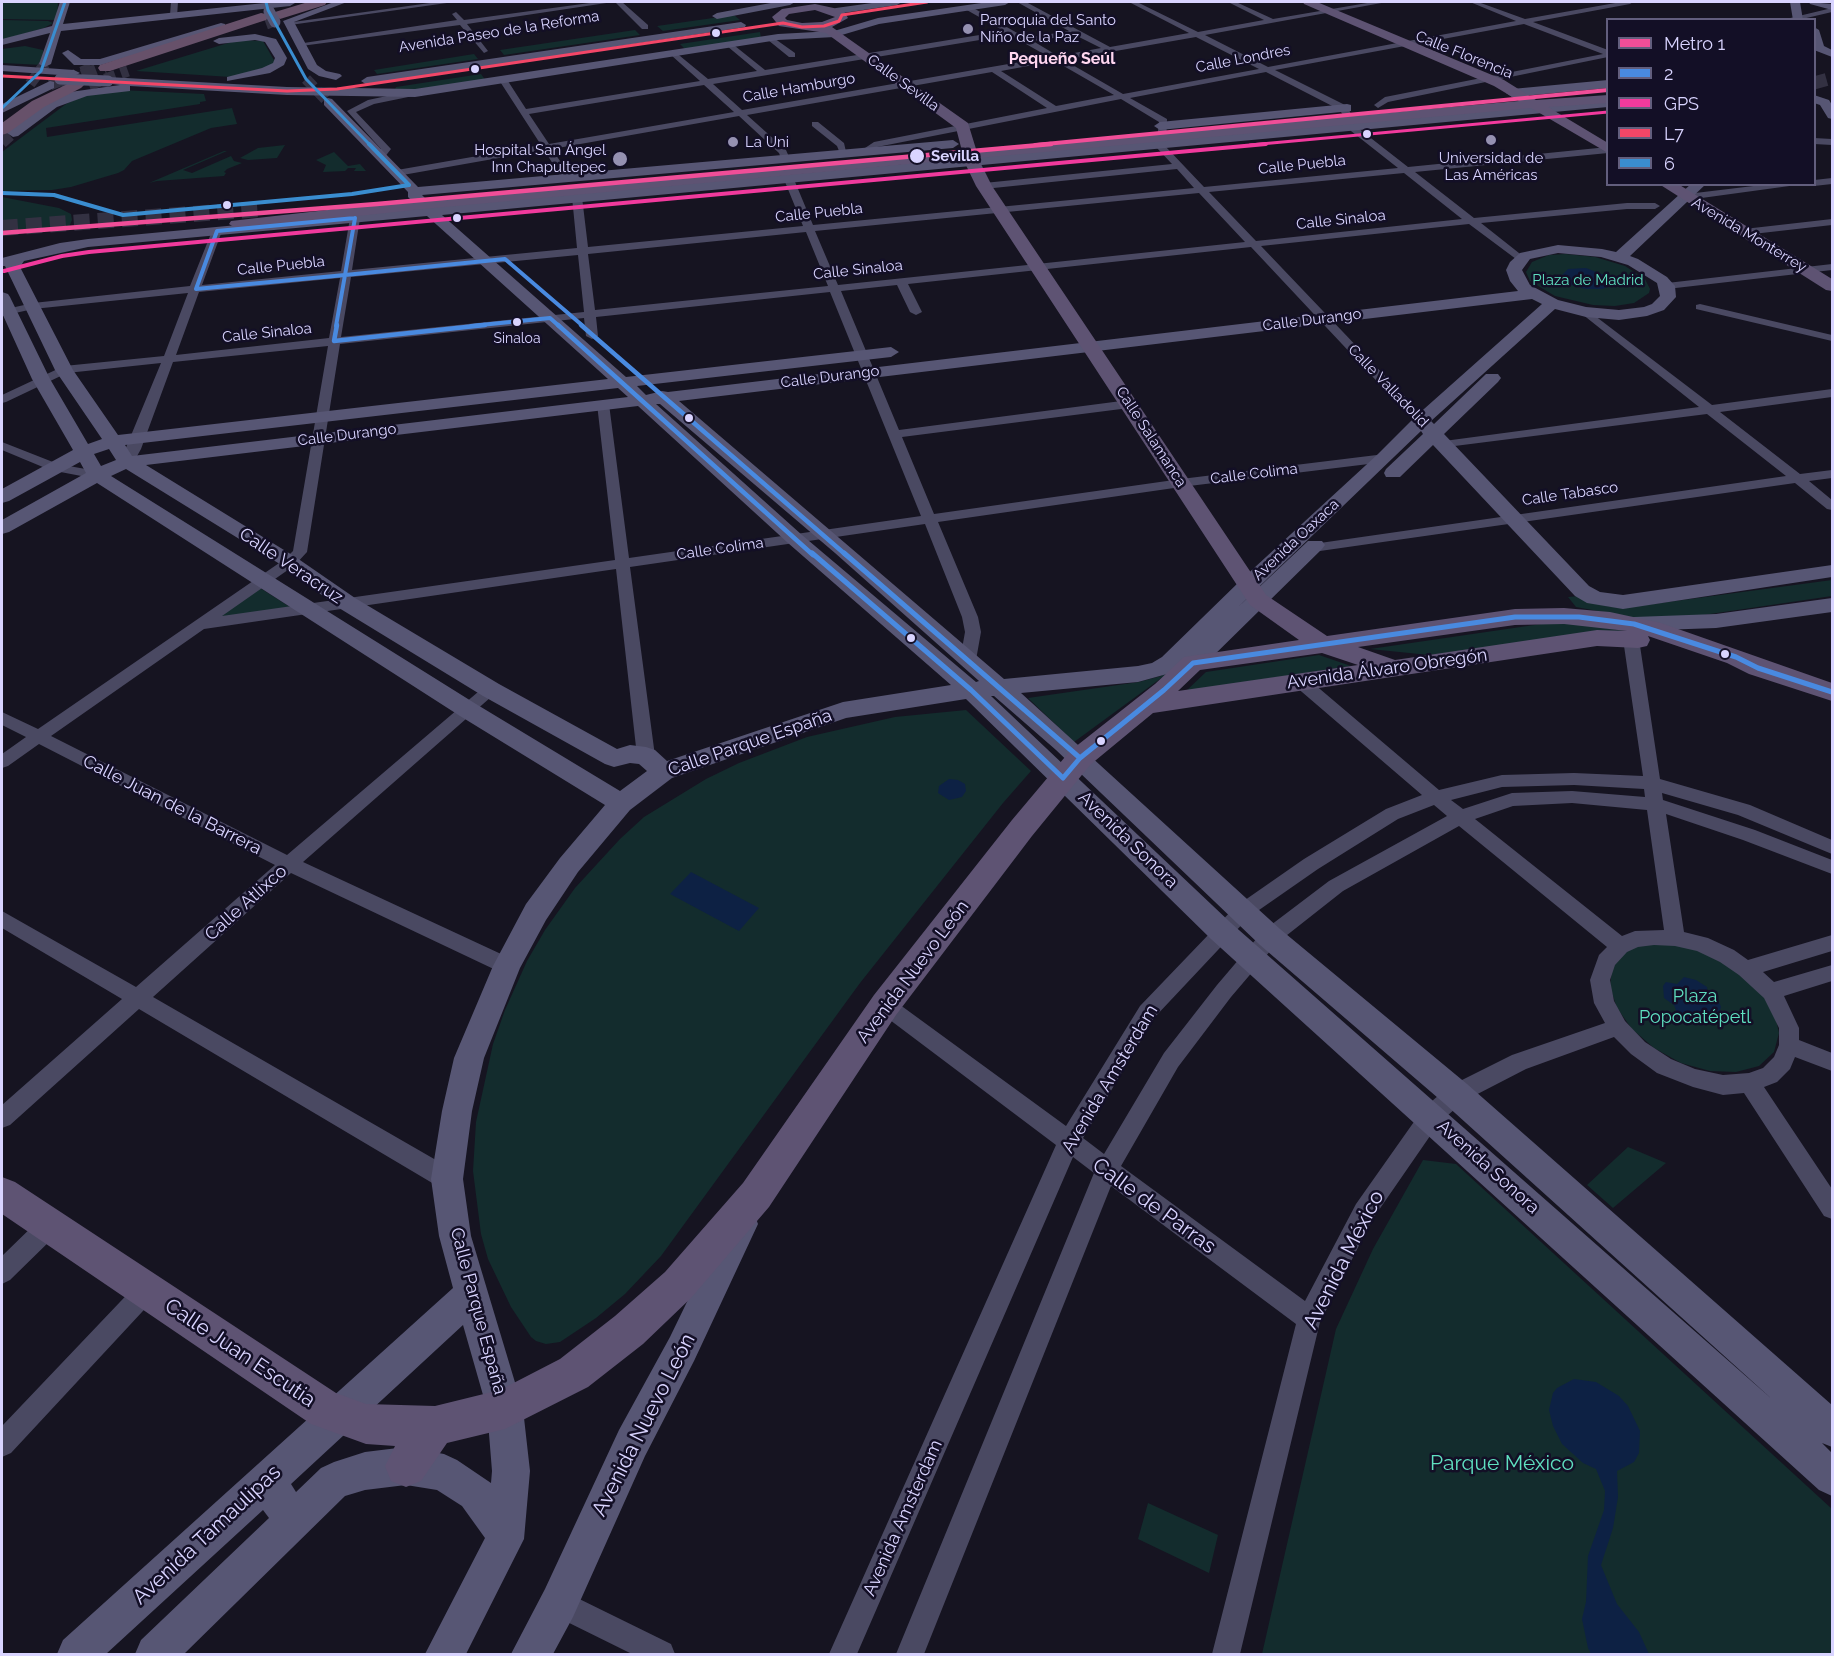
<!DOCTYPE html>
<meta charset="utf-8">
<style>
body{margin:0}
#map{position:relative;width:1834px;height:1656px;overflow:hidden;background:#161421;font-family:Raleway,sans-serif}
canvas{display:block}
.frame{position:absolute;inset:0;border:3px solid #d9d4ff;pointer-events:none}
.legend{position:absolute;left:1606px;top:18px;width:210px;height:168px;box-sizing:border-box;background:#130f26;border:2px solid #625e7d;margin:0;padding:8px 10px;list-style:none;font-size:18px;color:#d9d4ff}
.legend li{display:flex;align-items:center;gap:12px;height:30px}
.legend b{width:30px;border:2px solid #625e7d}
</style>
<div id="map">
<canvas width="1834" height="1656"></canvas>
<div class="frame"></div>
<ul class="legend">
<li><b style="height:8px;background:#f04e98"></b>Metro 1</li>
<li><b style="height:8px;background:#498ae0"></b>2</li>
<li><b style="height:8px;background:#f13a9d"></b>GPS</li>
<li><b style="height:8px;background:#f34667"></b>L7</li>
<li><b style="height:8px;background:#3a8dd0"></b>6</li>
</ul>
</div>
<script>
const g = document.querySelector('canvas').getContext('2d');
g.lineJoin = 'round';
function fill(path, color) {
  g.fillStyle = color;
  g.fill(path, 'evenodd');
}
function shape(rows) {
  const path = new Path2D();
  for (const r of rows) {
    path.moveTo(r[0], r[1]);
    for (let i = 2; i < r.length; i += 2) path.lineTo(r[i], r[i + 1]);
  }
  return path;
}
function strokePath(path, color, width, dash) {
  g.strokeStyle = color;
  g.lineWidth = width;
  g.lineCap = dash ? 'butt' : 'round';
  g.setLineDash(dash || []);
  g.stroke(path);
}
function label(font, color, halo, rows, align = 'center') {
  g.font = font + ' Raleway,sans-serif';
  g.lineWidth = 5;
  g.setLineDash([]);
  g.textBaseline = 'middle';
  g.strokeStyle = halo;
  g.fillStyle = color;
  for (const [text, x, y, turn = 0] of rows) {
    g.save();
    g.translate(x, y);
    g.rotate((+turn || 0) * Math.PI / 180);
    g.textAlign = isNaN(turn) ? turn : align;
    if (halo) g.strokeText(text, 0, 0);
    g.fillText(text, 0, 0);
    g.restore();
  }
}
fill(shape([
 [2,2,58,2,57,20,2,19],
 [734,15,740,20,663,31,657,26],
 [2,20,48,21,53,23,44,28,2,40],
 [635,30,640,35,504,55,500,50],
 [760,32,761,38,686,50,680,44],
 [238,40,263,41,275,62,271,66,231,77,136,71],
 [25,46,43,50,43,65,2,63,2,49],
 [474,54,478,59,377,74,374,70],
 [481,74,486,81,394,92,396,87],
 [120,90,204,94,206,101,200,102,200,104,46,128,47,137,232,108,237,124,211,128,132,161,124,170,118,173,71,187,52,190,2,191,2,152,66,104,83,96],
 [285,145,277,158,248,160,240,158,258,148],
 [224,151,227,151,183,170,192,173,231,156,234,161,242,163,227,169,224,172,226,173,224,176,157,181,149,183],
 [334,152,348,166,360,164,366,171,354,171,356,168,348,168,345,171,323,172,326,165,316,160],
 [2,197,59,208,71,214,72,220,69,227,2,233],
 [1565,254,1595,257,1625,266,1645,279,1650,289,1649,293,1634,303,1615,306,1593,305,1555,296,1530,281,1526,272,1532,262,1549,255],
 [1832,580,1832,596,1683,618,1642,619,1576,607,1568,597,1580,596,1606,606,1623,608],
 [260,588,290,607,217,618],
 [1548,623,1573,623,1639,633,1600,632,1429,655,1370,649],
 [1319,655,1351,666,1186,691,1206,672],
 [1175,668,1074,742,1028,698,1139,682,1161,676],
 [966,710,1031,771,1003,803,860,983,661,1256,625,1294,596,1318,560,1342,546,1344,536,1341,531,1337,511,1307,488,1259,481,1234,473,1171,476,1122,493,1044,505,1010,527,961,545,930,575,888,620,839,644,817,706,779,739,763,807,737,895,717],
 [1662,941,1715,954,1761,989,1774,1011,1779,1033,1774,1052,1759,1066,1736,1072,1710,1071,1681,1063,1654,1048,1632,1029,1617,1008,1610,987,1612,968,1622,953,1639,944],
 [1628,1147,1666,1163,1613,1208,1587,1185],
 [1423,1160,1456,1164,1832,1509,1832,1654,1262,1654,1336,1329,1373,1249],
 [1148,1503,1218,1535,1209,1573,1138,1539]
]), '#132c2d');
fill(shape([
 [1586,268,1609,277,1612,285,1602,289,1586,289,1571,285,1562,275,1568,269],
 [949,779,958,780,965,784,966,791,962,797,949,800,938,793,939,786],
 [691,872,759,908,739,931,670,894],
 [1684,977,1696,980,1707,987,1708,996,1719,1002,1721,1007,1718,1017,1705,1017,1701,1024,1685,1020,1678,1015,1674,1005,1664,998,1663,986,1666,982,1677,984],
 [1574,1379,1596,1382,1619,1396,1628,1406,1640,1431,1639,1453,1634,1462,1617,1471,1618,1497,1613,1528,1601,1565,1617,1604,1639,1632,1649,1654,1591,1654,1588,1648,1582,1619,1586,1602,1588,1556,1604,1510,1605,1491,1596,1469,1583,1463,1562,1444,1553,1426,1549,1410,1553,1393,1557,1388]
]), '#0d2144');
strokePath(shape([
 [266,24,282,18],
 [306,79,328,102],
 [30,84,45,64],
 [50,85,96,66],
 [89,85,128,71],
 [2,143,13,133]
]), '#333142', 11, [11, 6]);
strokePath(shape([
 [1814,83,1832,78]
]), '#333142', 13, [13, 7]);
strokePath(shape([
 [2,228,261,209]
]), '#333142', 16, [16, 8]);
strokePath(shape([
 [61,85,105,68]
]), '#333142', 15, [15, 8]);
fill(shape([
 [171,2,178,2,177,17,170,15,171,2],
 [437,2,454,2,290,25,286,23,437,2],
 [597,2,613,2,467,24,488,51,484,53,460,25,301,46,297,44,457,20,452,14,456,12,464,20,597,2],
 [615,2,622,2,648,25,648,29,642,29,615,2],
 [1017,2,1026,2,1110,47,1189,33,1129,2,1137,2,1198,32,1264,20,1228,2,1236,2,1273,19,1373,2,1387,2,1205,35,1268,67,1516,21,1470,2,1478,2,1525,19,1621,2,1633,2,1630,4,1533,22,1608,50,1608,57,1388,102,1378,108,1374,105,1385,97,1603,54,1524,24,1275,70,1347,106,1358,128,1408,167,1608,147,1608,153,1415,172,1474,218,1627,203,1655,203,1660,206,1655,209,1627,209,1481,223,1524,257,1524,261,1520,262,1469,224,1261,246,1425,418,1427,421,1425,424,1421,425,1417,424,1251,247,908,284,922,312,916,315,910,312,897,285,841,291,899,430,1129,400,1135,404,1129,408,902,437,934,514,1181,479,1385,454,1392,458,1385,462,1181,487,938,522,978,617,981,632,976,660,974,664,968,665,962,664,960,660,965,632,962,617,925,524,630,567,655,756,652,760,646,762,640,760,637,756,616,569,204,629,51,736,287,855,485,686,491,684,497,686,499,690,303,862,514,960,517,966,514,972,507,974,500,972,291,873,153,997,455,1171,458,1179,455,1187,447,1190,439,1187,139,1009,10,1125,2,1128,2,1105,122,999,2,928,2,911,136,987,275,865,39,744,8,766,2,768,2,754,26,737,2,725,2,712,38,729,285,559,293,551,328,346,173,362,141,449,132,465,127,466,120,462,161,363,67,373,6,402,2,403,2,395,64,366,164,356,188,293,33,309,2,316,2,310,33,303,190,286,212,231,217,228,222,231,202,285,341,271,350,218,355,215,360,218,352,270,577,248,572,197,577,194,582,197,588,247,803,226,783,177,788,174,793,177,813,225,1194,188,1177,169,984,189,979,186,984,183,1172,164,1156,147,1159,122,1121,99,877,147,864,155,859,152,874,142,1047,108,992,72,747,115,786,150,790,159,785,162,782,161,779,153,739,116,552,149,572,179,567,182,564,181,544,150,397,176,392,173,397,170,541,145,499,80,500,78,506,78,526,109,700,81,671,55,670,53,674,51,708,79,757,71,727,46,727,42,730,42,765,70,1004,31,965,9,968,5,1026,38,1069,31,1017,2],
 [1010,35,1049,57,742,110,713,84,1010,35],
 [1075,35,1101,48,1058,56,1033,41,1075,35],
 [1196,37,1259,69,1123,94,1064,60,1196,37],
 [1055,61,1114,95,1056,106,1001,71,1055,61],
 [1266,72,1340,110,1351,131,1398,168,1204,187,1166,147,1167,119,1130,98,1266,72],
 [704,85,734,112,549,144,529,114,704,85],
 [1404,173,1462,219,1256,241,1209,192,1404,173],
 [1199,193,1245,242,838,285,815,231,1199,193],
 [806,232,828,286,595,310,588,254,806,232],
 [578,255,584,312,341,337,351,277,578,255],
 [340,278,329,338,176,355,199,292,340,278],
 [830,292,921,516,629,558,609,404,603,400,597,404,615,560,222,616,295,565,307,552,340,344,584,318,586,336,592,339,598,336,596,317,830,292],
 [1832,8,1832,12,1798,20,1782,20,1832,8],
 [771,36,795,53,795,57,789,57,768,40,767,38,771,36],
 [415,90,419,93,418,95,374,104,356,112,391,149,384,158,378,158,376,156,381,149,347,111,368,100,415,90],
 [812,122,818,122,844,143,847,156,841,156,837,146,812,126,812,122],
 [1814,138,1832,139,1832,145,1814,144,1814,138],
 [1832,178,1832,184,1814,186,1810,184,1814,184,1814,180,1832,178],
 [1770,184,1804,184,1687,200,1682,197,1687,194,1770,184],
 [1832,219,1832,225,1744,235,1739,232,1744,229,1832,219],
 [1832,264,1832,270,1667,289,1662,286,1667,283,1832,264],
 [1700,304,1832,335,1832,341,1696,309,1696,305,1700,304],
 [1586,309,1712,405,1832,389,1832,397,1720,412,1800,474,1832,470,1832,478,1809,481,1832,500,1832,510,1827,509,1795,483,1313,552,1308,551,1306,548,1313,544,1786,476,1707,414,1439,448,1437,445,1444,441,1699,407,1582,314,1580,312,1586,309],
 [2,442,58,464,102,472,104,475,97,479,50,470,2,450,2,442],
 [1631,634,1639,639,1660,779,1750,805,1832,840,1832,854,1738,815,1662,793,1663,800,1755,830,1832,860,1832,874,1743,840,1666,814,1684,932,1708,938,1734,950,1748,960,1832,935,1832,951,1763,972,1774,982,1832,965,1832,981,1784,996,1799,1028,1799,1040,1832,1053,1832,1071,1795,1057,1790,1069,1777,1082,1764,1087,1832,1189,1832,1219,1824,1216,1744,1093,1723,1095,1693,1087,1657,1073,1631,1054,1614,1037,1526,1069,1464,1101,1439,1123,1372,1220,1320,1322,1240,1654,1212,1654,1296,1324,1111,1186,924,1654,896,1654,1094,1173,1073,1157,857,1654,829,1654,1056,1145,878,1011,875,1005,878,999,885,996,892,999,1066,1126,1140,1006,1235,907,1304,859,1386,809,1422,795,1295,686,1293,682,1295,678,1307,678,1439,790,1502,775,1574,773,1643,776,1623,639,1631,634],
 [1574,785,1644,789,1645,797,1572,791,1512,793,1463,809,1451,800,1502,787,1574,785],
 [1572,803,1647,810,1664,930,1635,931,1622,936,1475,819,1513,806,1572,803],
 [1434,805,1447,816,1329,881,1263,931,1217,985,1164,1053,1104,1154,1083,1138,1154,1018,1249,917,1318,869,1398,819,1434,805],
 [1459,826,1607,947,1599,955,1590,980,1594,1003,1605,1023,1512,1055,1448,1087,1423,1109,1356,1204,1305,1301,1121,1166,1178,1067,1231,997,1277,943,1343,891,1459,826],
 [1654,945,1675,946,1697,951,1720,962,1739,975,1764,998,1779,1028,1779,1045,1774,1057,1763,1068,1749,1073,1723,1075,1695,1069,1671,1059,1645,1042,1625,1021,1614,1001,1610,980,1615,965,1627,952,1638,947,1654,945],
 [48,1216,56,1219,60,1227,56,1235,10,1280,2,1284,2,1256,40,1219,48,1216],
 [147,1278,155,1282,159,1290,155,1298,11,1453,2,1457,2,1426,139,1282,147,1278],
 [559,1589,671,1644,675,1654,632,1654,549,1613,545,1603,549,1593,559,1589]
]), '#4a4962');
fill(shape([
 [60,2,70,2,63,24,274,2,295,3,290,6,61,31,51,64,45,67,39,64,50,33,2,45,2,39,52,26,60,2],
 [334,2,347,2,294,22,317,65,326,71,340,74,342,76,336,80,319,76,308,69,283,21,334,2],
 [776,2,795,2,790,5,717,19,712,16,717,13,776,2],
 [879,2,902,2,897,5,836,14,831,11,836,8,879,2],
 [988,2,1010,2,1005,5,879,24,835,37,778,40,415,97,287,95,130,86,130,91,87,96,57,107,18,136,13,137,7,133,39,107,63,93,120,85,104,83,102,81,108,77,287,87,415,89,778,34,834,31,878,18,988,2],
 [1790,2,1800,2,1803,20,1793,20,1790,2],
 [1809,2,1832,4,1832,10,1810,4,1809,2],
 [741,22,746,25,745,27,367,85,361,81,367,77,741,22],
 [221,23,225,24,225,28,101,65,74,65,62,53,68,50,81,59,100,59,221,23],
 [1814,27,1819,30,1824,46,1832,50,1832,57,1814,50,1814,27],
 [255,34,276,39,287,58,284,65,270,73,227,81,227,77,262,68,273,63,275,58,265,42,255,40,219,44,213,41,219,38,255,34],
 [2,65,74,70,80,73,74,76,2,71,2,65],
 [1608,80,1608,88,1512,97,1506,93,1512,89,1608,80],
 [50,81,54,82,54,88,2,113,2,104,50,81],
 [1814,95,1829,100,1832,105,1832,119,1828,118,1820,105,1814,103,1814,95],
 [328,98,332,99,418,187,953,140,959,144,953,148,422,195,434,207,1608,99,1608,107,442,215,626,377,891,347,899,352,891,357,637,386,646,395,662,391,668,392,1518,291,1510,281,1506,270,1510,262,1520,253,1558,245,1602,249,1616,252,1691,184,1706,184,1630,256,1638,259,1667,277,1675,286,1676,297,1664,310,1647,316,1619,320,1586,317,1555,309,1431,421,1434,424,1486,374,1498,374,1501,378,1498,382,1444,434,1589,586,1600,592,1623,595,1832,565,1832,577,1623,609,1587,603,1575,596,1433,445,1400,477,1386,477,1384,473,1386,469,1423,434,1421,431,1236,609,1308,541,1322,541,1325,545,1322,549,1203,666,1195,668,1187,666,1184,661,1167,674,1138,682,1021,693,1280,929,1467,1084,1832,1405,1832,1447,1822,1443,1832,1453,1832,1496,1819,1490,1211,939,966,699,846,718,672,778,630,810,578,872,546,920,520,968,484,1058,472,1111,463,1179,471,1236,523,1409,530,1471,524,1539,466,1654,425,1654,485,1538,462,1506,437,1490,406,1485,365,1490,345,1496,184,1654,135,1654,141,1640,269,1518,263,1510,106,1654,57,1654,63,1640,453,1288,439,1236,431,1179,442,1111,454,1058,493,966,526,904,560,858,605,805,460,716,97,483,9,532,2,534,2,520,86,473,80,462,9,501,2,503,2,489,73,450,32,379,2,313,2,292,8,294,10,297,50,379,88,444,102,439,55,370,5,266,2,266,2,258,60,243,88,239,419,208,408,197,408,192,324,105,324,99,328,98],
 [427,216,608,379,118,435,73,370,20,267,24,261,88,247,427,216],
 [1558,253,1601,257,1628,265,1657,283,1660,296,1652,304,1644,307,1619,310,1586,307,1558,300,1530,285,1522,270,1530,259,1558,253],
 [1532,299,1542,304,1415,417,1378,454,1241,580,1162,657,1152,663,1138,666,1004,679,679,401,1532,299],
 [618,388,628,397,132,456,125,445,618,388],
 [656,404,660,404,835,553,979,681,976,682,802,535,656,404],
 [638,406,788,543,951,685,843,702,667,761,655,750,646,747,630,745,617,749,499,684,355,598,297,558,146,465,638,406],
 [109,449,116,460,101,466,94,454,109,449],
 [126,469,283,566,339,608,483,696,605,764,614,767,630,763,639,764,647,771,620,791,476,704,111,476,126,469],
 [991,696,994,696,1056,750,1260,945,1445,1104,1773,1400,1231,923,991,696],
 [463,1325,487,1409,492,1471,491,1483,457,1460,444,1454,406,1447,365,1452,334,1462,321,1468,296,1492,291,1484,463,1325],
 [1347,104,1351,105,1351,111,1160,130,1154,126,1160,122,1347,104],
 [1832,598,1832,612,1716,628,1634,631,1626,629,1623,624,1626,619,1634,617,1716,614,1832,598],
 [742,1208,754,1213,758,1224,694,1361,645,1456,573,1617,553,1654,511,1654,545,1589,619,1430,670,1337,730,1213,742,1208]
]), '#575674');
fill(shape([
 [1303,2,1317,2,1504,80,1536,100,1608,95,1608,103,1548,107,1608,143,1608,153,1531,108,978,158,992,186,1266,595,1327,636,1515,609,1564,608,1610,612,1661,623,1832,683,1832,701,1749,674,1727,663,1648,636,1650,640,1647,646,1638,648,1597,646,1153,713,1090,765,1032,836,896,1015,769,1207,691,1298,643,1344,588,1387,505,1429,447,1443,421,1481,406,1487,391,1481,385,1466,395,1446,366,1444,311,1424,2,1214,2,1177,15,1182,336,1393,366,1404,435,1406,500,1390,560,1359,615,1316,665,1272,743,1183,874,995,1012,820,1070,751,1155,684,1184,657,1299,640,1250,605,976,186,963,159,423,209,237,229,229,224,231,221,423,199,962,151,956,128,826,33,779,26,772,17,782,9,815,4,843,10,848,18,832,27,968,123,976,149,1519,101,1494,86,1304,4,1303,2],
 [815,10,835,17,822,22,802,23,787,20,785,18,789,14,815,10],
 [1564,624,1627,631,1597,630,1395,660,1358,647,1515,625,1564,624],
 [1322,653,1358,665,1178,691,1200,670,1322,653],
 [1659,184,1678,184,1832,279,1832,291,1826,290,1659,184]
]), '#5e5373');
fill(shape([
 [308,2,327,2,325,5,280,19,273,15,275,12,308,2],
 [261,13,266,14,268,17,266,20,110,71,100,71,98,68,100,65,261,13],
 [76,80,81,82,84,85,81,88,44,107,8,133,2,135,2,123,32,101,76,80]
]), '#67516a');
strokePath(shape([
 [269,11,275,22],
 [60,79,108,81]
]), '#575674', 11);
strokePath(shape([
 [355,218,345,275,196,289,217,231,355,218],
 [345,275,505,259,583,326],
 [336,326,345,275],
 [471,326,550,318,559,326]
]), '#498ae0', 4);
strokePath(shape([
 [337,325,334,341,485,325],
 [558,325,813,555],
 [581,325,846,555]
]), '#498ae0', 4.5);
strokePath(shape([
 [812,553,971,690,1063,778,1080,758],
 [844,553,1080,758],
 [1080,758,1164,690,1193,663,1515,617,1579,617,1634,624,1736,657,1758,668,1832,692]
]), '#498ae0', 5);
strokePath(shape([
 [1250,145,1608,112]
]), '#f13a9d', 3);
strokePath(shape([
 [4,271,62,256,89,252,1266,144]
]), '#f13a9d', 4);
strokePath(shape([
 [2,76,287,91,337,89,783,23,802,27,824,26,839,21,842,15,927,2]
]), '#f34667', 3);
strokePath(shape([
 [266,2,268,10,306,79,370,145],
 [2,108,41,71,65,2]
]), '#3a8dd0', 3);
strokePath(shape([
 [369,144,409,185],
 [2,193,54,195,123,215,352,194,409,185]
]), '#3a8dd0', 4);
strokePath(shape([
 [1035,145,1608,90]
]), '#f04e98', 4);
strokePath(shape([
 [2,233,377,204,1051,144]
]), '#f04e98', 4.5);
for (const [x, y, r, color] of [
 [968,29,6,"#9591b1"],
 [716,33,5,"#d9d4ff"],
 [475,69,5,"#d9d4ff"],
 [1367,134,5,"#d9d4ff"],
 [1491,140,6,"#9591b1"],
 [733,142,6,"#9591b1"],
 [917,156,8,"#d9d4ff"],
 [620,159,8,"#9591b1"],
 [227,205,5,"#d9d4ff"],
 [457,218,5,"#d9d4ff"],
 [517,322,5,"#d9d4ff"],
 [689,418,5,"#d9d4ff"],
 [911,638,5,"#d9d4ff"],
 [1725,654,5,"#d9d4ff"],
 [1101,741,5,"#d9d4ff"]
]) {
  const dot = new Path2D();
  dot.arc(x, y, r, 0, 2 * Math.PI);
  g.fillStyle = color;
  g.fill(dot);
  strokePath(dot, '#130f26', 2);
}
label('14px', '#d9d4ff', '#130f26', [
 ["Sinaloa",517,339]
]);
label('15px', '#d9d4ff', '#130f26', [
 ["Parroquia del Santo",980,20],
 ["Niño de la Paz",980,37],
 ["La Uni",745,142],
 ["Hospital San Ángel",606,150,"right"],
 ["Inn Chapultepec",606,167,"right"],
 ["Universidad de",1491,158,"center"],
 ["Las Américas",1491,175,"center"]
], 'left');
label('15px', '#d9d4ff', '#130f26', [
 ["Avenida Paseo de la Reforma",499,32,-9],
 ["Calle Florencia",1464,55,22],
 ["Calle Londres",1243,59,-11],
 ["Calle Sevilla",903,83,36],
 ["Calle Hamburgo",799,88,-10],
 ["Calle Puebla",1302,165,-6],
 ["Calle Puebla",819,213,-6],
 ["Calle Sinaloa",1341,220,-6],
 ["Avenida Monterrey",1749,235,31],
 ["Calle Puebla",281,266,-6],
 ["Calle Sinaloa",858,270,-6],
 ["Calle Durango",1312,320,-7],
 ["Calle Sinaloa",267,333,-6],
 ["Calle Durango",830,377,-7],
 ["Calle Valladolid",1388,386,46],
 ["Calle Durango",347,435,-7],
 ["Calle Salamanca",1151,437,57],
 ["Calle Colima",1254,474,-7],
 ["Calle Tabasco",1570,494,-8],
 ["Avenida Oaxaca",1296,540,-43],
 ["Calle Colima",720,549,-8]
]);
label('bold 15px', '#d9d4ff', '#130f26', [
 ["Sevilla",931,156]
], 'left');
label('15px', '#5fe0c0', '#130f26', [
 ["Plaza de Madrid",1588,280]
]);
label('bold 16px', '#ffd6f0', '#130f26', [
 ["Pequeño Seúl",1062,59]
]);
label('18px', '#d9d4ff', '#130f26', [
 ["Calle Veracruz",291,566,34],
 ["Avenida Álvaro Obregón",1387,669,-8],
 ["Calle Parque España",750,743,-19],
 ["Calle Juan de la Barrera",172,805,27],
 ["Avenida Sonora",1128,840,44],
 ["Calle Atlixco",246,903,-42],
 ["Avenida Nuevo León",913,972,-53],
 ["Avenida Amsterdam",1110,1079,-59],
 ["Avenida Sonora",1488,1167,42],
 ["Calle Parque España",478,1311,75],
 ["Avenida Amsterdam",903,1518,-66]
]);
label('18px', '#5fe0c0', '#130f26', [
 ["Plaza",1695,997],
 ["Popocatépetl",1695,1018]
]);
label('21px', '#d9d4ff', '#130f26', [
 ["Calle de Parras",1154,1206,36],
 ["Avenida México",1344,1260,-63],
 ["Calle Juan Escutia",240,1353,34],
 ["Avenida Nuevo León",644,1425,-63],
 ["Avenida Tamaulipas",207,1535,-43]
]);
label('21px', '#5fe0c0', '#130f26', [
 ["Parque México",1502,1464]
]);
</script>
